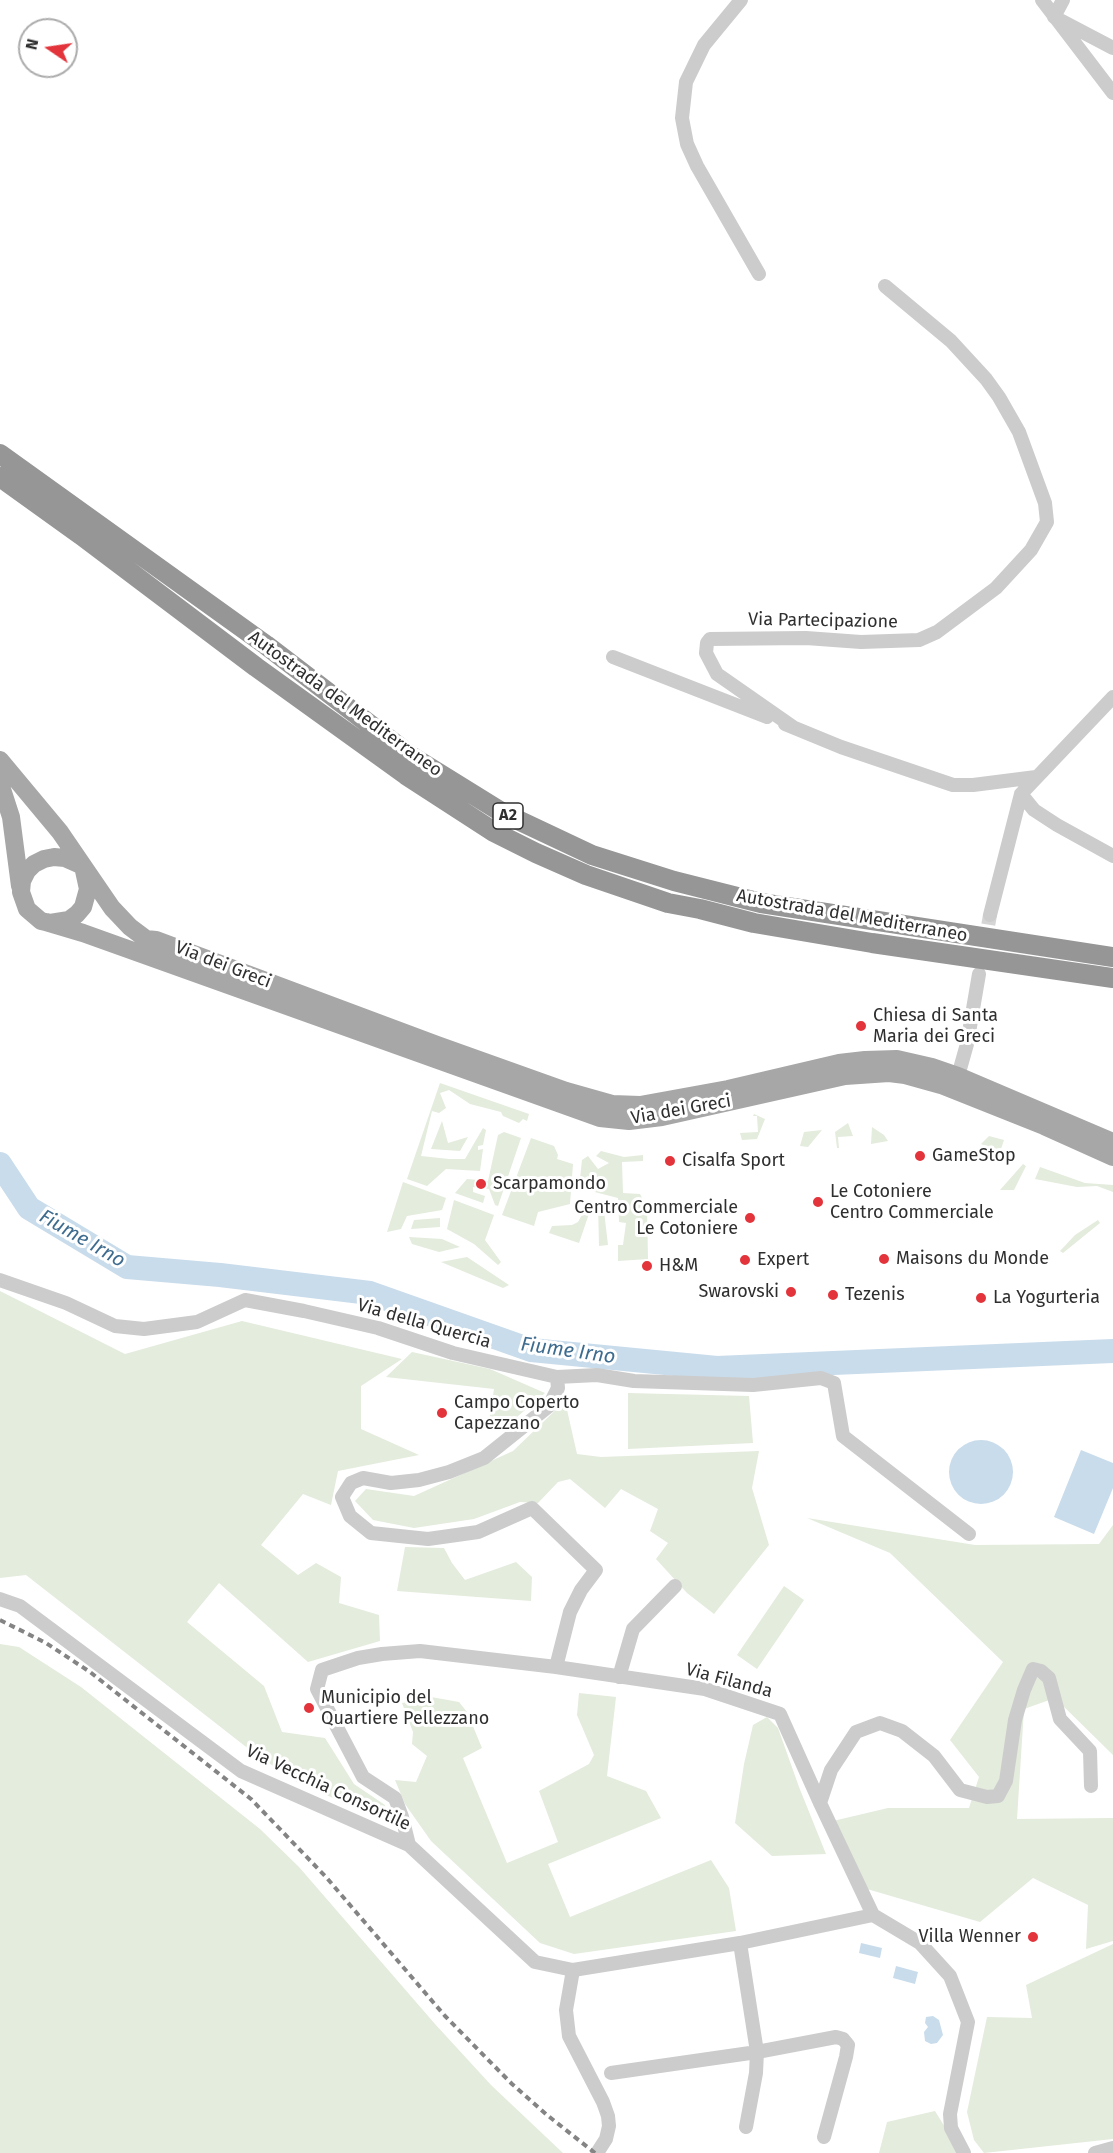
<!DOCTYPE html>
<style>
body{margin:0}
#map{position:relative;width:1113px;height:2153px;overflow:hidden;background:#fff;font-family:"Fira Sans",sans-serif}
canvas{display:block}
.north{position:absolute;left:18px;top:18px;width:60px;height:60px;box-sizing:border-box;background:#fff;border:2px solid #acacac;border-radius:50%;rotate:283deg;font-size:16px;font-weight:700;line-height:24px;text-align:center;color:#2f2f2f}
.north::after{content:'';display:block;margin:auto;width:21px;height:27px;background:#e2343a;clip-path:polygon(50% 0,100% 100%,50% 72%,0 100%)}
</style>
<div id="map">
<canvas width="1113" height="2153"></canvas>
<div class="north">N</div>
</div>
<script>
const g = document.querySelector('canvas').getContext('2d');
g.lineJoin = 'round';
function fill(path, color) {
  g.fillStyle = color;
  g.fill(path, 'evenodd');
}
function shape(rows) {
  const path = new Path2D();
  for (const r of rows) {
    if (r.length === 3) {
      path.moveTo(r[0] + r[2], r[1]);
      path.arc(r[0], r[1], r[2], 0, 2 * Math.PI);
      continue;
    }
    path.moveTo(r[0], r[1]);
    for (let i = 2; i < r.length; i += 2) path.lineTo(r[i], r[i + 1]);
  }
  return path;
}
function strokePath(path, color, width, dash) {
  g.strokeStyle = color;
  g.lineWidth = width;
  g.lineCap = dash ? 'butt' : 'round';
  g.setLineDash(dash || []);
  g.stroke(path);
}
function label(font, color, halo, rows, align = 'center') {
  g.font = font + ' "Fira Sans",sans-serif';
  g.lineWidth = 6;
  g.setLineDash([]);
  g.textBaseline = 'middle';
  g.strokeStyle = halo;
  g.fillStyle = color;
  for (const [text, x, y, turn = 0] of rows) {
    g.save();
    g.translate(x, y);
    g.rotate((+turn || 0) * Math.PI / 180);
    g.textAlign = isNaN(turn) ? turn : align;
    if (halo) g.strokeText(text, 0, 0);
    g.fillText(text, 0, 0);
    g.restore();
  }
}
fill(shape([
 [440,1083,529,1114,527,1121,523,1119,519,1123,503,1116,501,1112,470,1104,449,1090,440,1093,446,1108,439,1113,432,1111,421,1156,449,1159,465,1159,483,1128,486,1130,483,1145,478,1146,478,1150,483,1149,480,1171,446,1169,427,1186,407,1179],
 [754,1114,765,1119,757,1139,742,1140,740,1133,758,1132,757,1116,753,1116],
 [442,1121,448,1143,468,1137,460,1151,431,1149],
 [848,1123,853,1136,838,1137,839,1148,837,1148,835,1132],
 [872,1127,884,1135,888,1141,871,1144],
 [822,1130,808,1147,800,1146,804,1132],
 [504,1132,521,1138,498,1206,495,1205,489,1189,473,1187,473,1192,485,1196,483,1203,455,1193,467,1179,488,1181,498,1135],
 [989,1136,1004,1140,1000,1152,981,1144],
 [531,1138,554,1146,558,1155,557,1159,573,1164,570,1204,538,1212,534,1226,502,1215],
 [601,1151,624,1157,643,1155,643,1161,622,1162,623,1193,640,1194,647,1207,648,1259,618,1261,618,1245,623,1245,626,1223,619,1222,618,1198,579,1188,582,1160,588,1156,598,1169,609,1163,596,1156],
 [1023,1164,1026,1166,1014,1190,1000,1190],
 [1040,1167,1085,1183,1113,1185,1113,1192,1097,1186,1077,1187,1035,1179],
 [403,1182,446,1198,442,1210,407,1216,401,1229,387,1232],
 [454,1200,494,1215,485,1240,501,1262,498,1265,474,1244,447,1229],
 [590,1200,593,1202,579,1243,549,1233,552,1226,572,1225,578,1222],
 [598,1204,604,1211,608,1245,599,1246],
 [440,1218,440,1227,411,1229,414,1220],
 [1098,1220,1100,1223,1063,1253,1060,1251,1075,1235],
 [409,1237,442,1239,460,1247,439,1252,412,1244],
 [467,1257,509,1285,503,1288,441,1262],
 [0,1291,125,1354,242,1321,402,1359,361,1386,361,1429,419,1455,338,1471,331,1505,303,1494,261,1545,298,1575,316,1563,341,1577,339,1603,379,1615,380,1641,308,1662,219,1583,187,1622,264,1686,282,1732,325,1738,354,1784,385,1805,387,1822,295,1781,250,1750,26,1575,0,1578],
 [412,1352,490,1369,545,1393,503,1429,489,1421,494,1389,386,1377],
 [628,1393,749,1396,753,1443,628,1449],
 [565,1401,577,1454,601,1457,759,1451,752,1488,769,1545,714,1614,687,1593,656,1559,668,1543,650,1531,658,1509,621,1489,605,1508,570,1479,558,1482,538,1503,520,1502,474,1519,414,1528,373,1520,355,1501,366,1489,414,1496,513,1451],
 [807,1518,975,1545,1099,1544,1113,1525,1113,1755,1055,1698,1024,1709,1017,1819,1113,1818,1113,1941,1086,1949,1088,1905,1033,1878,980,1922,867,1889,833,1821,888,1808,969,1808,979,1777,950,1740,1003,1662,890,1553],
 [405,1547,444,1548,452,1563,465,1580,516,1562,532,1577,531,1601,397,1591],
 [784,1586,804,1600,757,1669,737,1655],
 [0,1644,19,1647,81,1687,260,1829,299,1867,435,2024,491,2085,563,2153,0,2153],
 [579,1693,616,1697,607,1776,646,1791,661,1818,548,1864,570,1917,711,1860,729,1888,736,1931,574,1954,540,1943,431,1841,405,1804,395,1780,416,1782,427,1756,412,1744,413,1732,402,1703,431,1697,459,1702,467,1712,482,1748,463,1758,507,1863,558,1842,539,1791,589,1764,594,1755,577,1715],
 [767,1717,778,1728,799,1787,826,1854,772,1856,735,1823,744,1764,753,1725],
 [1113,1944,1113,2139,984,2153,974,2140,967,2112,987,2017,1032,2018,1026,1985],
 [935,2111,961,2153,879,2153,887,2122]
]), '#e4ecdd');
fill(shape([
 [981,1472,32],
 [1081,1450,1113,1463,1113,1488,1094,1534,1054,1517],
 [861,1943,882,1948,880,1958,859,1953],
 [896,1966,918,1972,915,1984,893,1978],
 [933,2016,939,2020,943,2035,937,2043,931,2044,925,2041,924,2032,928,2027,925,2023,926,2017]
]), '#c9dceb');
strokePath(shape([
 [0,1164,29,1208,127,1267,220,1275,370,1293,531,1350,717,1368,1113,1351]
]), '#c9dceb', 24);
strokePath(shape([
 [981,966,990,915]
]), '#d5d5d5', 14, [14, 7]);
strokePath(shape([
 [741,0,704,45,686,82,682,118,687,144,697,166,759,274],
 [1042,0,1113,93],
 [1063,0,1054,17,1113,48],
 [613,657,767,717],
 [785,724,841,747,953,785,973,785,1036,777],
 [793,727,717,674,706,653,707,643,710,639,806,638,861,642,919,640,937,632,996,588,1031,550,1047,522,1045,503,1019,432,999,397,986,379,951,341,885,286],
 [1021,794,1034,810,1057,825,1113,856],
 [990,915,1021,794,1113,697],
 [958,1076,967,1044,979,974],
 [0,1280,66,1303,115,1326,144,1329,197,1322,245,1300,304,1311,378,1328,453,1353,557,1377,558,1388,549,1406,484,1458,449,1472,419,1480,391,1483,363,1478,351,1483,342,1497,350,1516,371,1533,428,1539,478,1532,532,1508,596,1570,581,1590,570,1612,556,1667,420,1651,382,1654,358,1658,322,1670,317,1689,363,1777,395,1798,402,1817,409,1845],
 [557,1377,597,1375,634,1381,753,1385,821,1378,834,1383,843,1436,969,1534],
 [0,1599,20,1606,241,1771,409,1845,535,1962,573,1970,740,1943,873,1915],
 [556,1667,705,1689,780,1714,820,1803,873,1915],
 [619,1677,633,1629,675,1586],
 [820,1803,831,1770,856,1732,880,1723,902,1731,934,1756,960,1790,987,1797,998,1796,1006,1781,1015,1720,1024,1690,1033,1669,1041,1671,1049,1678,1060,1719,1090,1751,1091,1786],
 [873,1915,920,1943,950,1976,968,2022,950,2114,951,2128,964,2153],
 [740,1943,757,2052,756,2073,746,2127],
 [573,1970,566,2010,569,2036,603,2102,608,2116,609,2126,606,2139,597,2153],
 [611,2073,757,2052,836,2037,843,2039,848,2045,846,2057,824,2137],
 [1095,2153,1113,2148]
]), '#ccc', 14);
strokePath(shape([
 [0,760,60,832,112,908,130,927,146,939,156,940,437,1045,566,1091,612,1104,640,1105,728,1089,839,1063,865,1060,897,1059,932,1067,958,1076,1113,1142],
 [0,783,11,817,20,886],
 [54,857,65,858,83,866,88,889,83,907,77,914,69,920,50,923,41,921,27,909,21,892,22,881,27,871,34,864,44,859,54,857],
 [46,922,83,933,600,1118,629,1121,662,1117,845,1076,889,1073,905,1075,941,1085,1044,1126,1113,1157]
]), '#a7a7a7', 18);
strokePath(shape([
 [0,454,266,645,411,756,503,813,592,855,674,881,761,903,1113,957],
 [0,477,81,535,256,667,406,775,494,832,536,853,586,875,668,903,700,909,754,923,872,943,1113,978]
]), '#969696', 20);
strokePath(shape([
 [0,1620,46,1643,90,1672,251,1799,326,1877,445,2016,512,2084,547,2115,595,2153]
]), '#848484', 4, [6, 4.5]);
for (const [x, y, r, color] of [
 [861,1026,6,"#e2343a"],
 [920,1156,6,"#e2343a"],
 [670,1161,6,"#e2343a"],
 [481,1184,6,"#e2343a"],
 [818,1202,6,"#e2343a"],
 [750,1218,6,"#e2343a"],
 [884,1259,6,"#e2343a"],
 [745,1260,6,"#e2343a"],
 [647,1266,6,"#e2343a"],
 [791,1292,6,"#e2343a"],
 [833,1295,6,"#e2343a"],
 [981,1298,6,"#e2343a"],
 [442,1413,6,"#e2343a"],
 [309,1708,6,"#e2343a"],
 [1033,1937,6,"#e2343a"]
]) {
  const dot = new Path2D();
  dot.arc(x, y, r, 0, 2 * Math.PI);
  g.fillStyle = color;
  g.fill(dot);
  strokePath(dot, '#fff', 2);
}
for (const [x, y, w] of [
 [508,816,30]
]) {
  const box = new Path2D();
  box.roundRect(x - w / 2, y - 13, w, 26, 4.5);
  g.fillStyle = '#fff';
  g.fill(box);
  strokePath(box, '#2f2f2f', 1.5);
}
label('bold 16px', '#2f2f2f', null, [
 ["A2",508,816]
]);
label('18px', '#2f2f2f', '#fff', [
 ["Via Partecipazione",823,621,1],
 ["Autostrada del Mediterraneo",345,704,36],
 ["Autostrada del Mediterraneo",852,916,10],
 ["Via dei Greci",223,965,21],
 ["Via dei Greci",681,1110,-10],
 ["Via della Quercia",424,1324,16],
 ["Via Filanda",729,1681,15],
 ["Via Vecchia Consortile",328,1788,25]
]);
label('18px', '#2f2f2f', '#fff', [
 ["Chiesa di Santa",873,1016],
 ["Maria dei Greci",873,1037],
 ["GameStop",932,1156],
 ["Cisalfa Sport",682,1161],
 ["Scarpamondo",493,1184],
 ["Le Cotoniere",830,1192],
 ["Centro Commerciale",830,1213],
 ["Centro Commerciale",738,1208,"right"],
 ["Le Cotoniere",738,1229,"right"],
 ["Maisons du Monde",896,1259],
 ["Expert",757,1260],
 ["H&M",659,1266],
 ["Swarovski",779,1292,"right"],
 ["Tezenis",845,1295],
 ["La Yogurteria",993,1298],
 ["Campo Coperto",454,1403],
 ["Capezzano",454,1424],
 ["Municipio del",321,1698],
 ["Quartiere Pellezzano",321,1719],
 ["Villa Wenner",1021,1937,"right"]
], 'left');
label('italic 20px', '#3e6c8f', '#fff', [
 ["Fiume Irno",82,1239,30],
 ["Fiume Irno",568,1351,8]
]);
</script>
